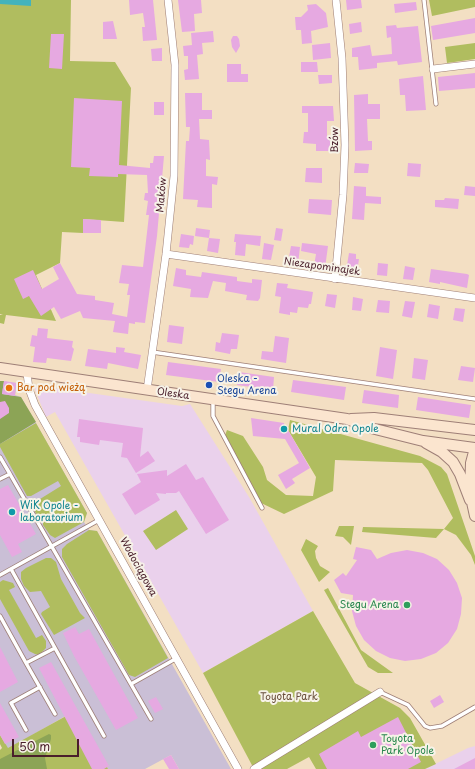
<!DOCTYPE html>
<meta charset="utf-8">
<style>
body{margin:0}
#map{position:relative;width:475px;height:769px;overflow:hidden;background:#f3dfc3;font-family:"Playpen Sans",sans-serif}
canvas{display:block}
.scale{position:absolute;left:12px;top:739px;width:67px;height:18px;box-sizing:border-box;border:2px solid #4a1f2b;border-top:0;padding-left:5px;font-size:12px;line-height:14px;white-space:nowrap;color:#4a1f2b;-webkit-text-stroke:3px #f7f3e8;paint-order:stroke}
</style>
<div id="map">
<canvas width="475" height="769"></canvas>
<div class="scale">50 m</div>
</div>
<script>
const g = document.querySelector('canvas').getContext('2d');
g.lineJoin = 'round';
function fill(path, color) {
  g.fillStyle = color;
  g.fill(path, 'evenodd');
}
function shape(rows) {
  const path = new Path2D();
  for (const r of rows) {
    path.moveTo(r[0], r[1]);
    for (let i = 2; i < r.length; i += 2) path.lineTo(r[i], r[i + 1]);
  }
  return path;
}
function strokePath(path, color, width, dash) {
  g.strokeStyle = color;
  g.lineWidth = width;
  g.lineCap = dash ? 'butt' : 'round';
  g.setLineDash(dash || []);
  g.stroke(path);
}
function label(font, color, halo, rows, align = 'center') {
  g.font = font + ' "Playpen Sans",sans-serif';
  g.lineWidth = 4;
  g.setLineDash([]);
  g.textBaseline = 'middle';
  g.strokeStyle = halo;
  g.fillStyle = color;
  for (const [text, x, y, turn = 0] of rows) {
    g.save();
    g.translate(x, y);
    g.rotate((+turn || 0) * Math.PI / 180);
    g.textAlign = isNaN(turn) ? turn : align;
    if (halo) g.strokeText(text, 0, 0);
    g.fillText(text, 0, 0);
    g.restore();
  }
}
fill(shape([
 [39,386,182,406,190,404,249,497,313,611,203,673,55,412,46,417,35,390,35,387],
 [475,746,475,769,425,769,468,748]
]), '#ead1ec');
fill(shape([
 [0,381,17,383,15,395,21,397,87,513,84,522,89,530,97,531,231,769,179,769,171,755,145,769,108,769,76,710,8,749,0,735]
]), '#cabfd6');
fill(shape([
 [0,0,71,0,70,61,115,62,131,88,124,222,83,219,83,233,62,232,60,263,36,275,56,321,6,315,4,324,0,323,0,315,3,315,0,314],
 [429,0,475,0,475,7,432,16],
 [475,43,475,59,447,63,445,47],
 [290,420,420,456,441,467,447,474,475,556,475,565,471,555,456,535,444,529,436,538,362,532,363,527,444,529,453,518,428,470,422,463,335,460,333,491,284,514,259,502,224,438,227,430,243,436,263,467,267,480,286,495,313,496,316,477,288,430],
 [36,423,87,513,84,522,55,538,50,535,43,525,43,519,41,515,36,514,32,504,61,486,58,481,31,496,27,496,0,447,0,444],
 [176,510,188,529,156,550,143,531],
 [339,526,354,526,351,545,343,537,335,536],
 [89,530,97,531,168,658,135,677,129,675,62,557,62,549,67,544],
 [306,539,318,546,315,551,316,558,320,566,330,572,319,582,301,550],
 [46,558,51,558,56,562,61,579,80,613,85,618,54,635,41,614,42,612,50,607,41,591,30,592,24,586,21,579,21,572,26,568],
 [3,580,13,583,15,587,9,590,36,638,42,635,46,641,46,648,39,655,35,654,29,651,0,599,0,582],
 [328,588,361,650,393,673,378,673,368,667,324,590],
 [313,611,355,683,400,708,410,718,436,764,425,769,316,769,309,757,287,769,254,769,203,673],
 [77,710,108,769,0,769,0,750,2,748,0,744,0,735,8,748]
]), '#b0bd5f');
fill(shape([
 [0,381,4,381,2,394,21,397,36,422,0,444],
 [49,734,51,735,51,739,45,758,47,769,0,769,0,759]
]), '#8ca456');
fill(shape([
 [0,0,31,0,31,6,0,4]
]), '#43b3bc');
fill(shape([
 [129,0,153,0,157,40,143,41,142,27,145,27,143,13,130,15],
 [178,0,201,0,202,13,194,14,195,31,182,32],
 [346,0,361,0,362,8,347,10],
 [416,2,417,10,395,13,394,4],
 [316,4,326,13,328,27,311,31,312,43,302,44,301,30,296,30,295,17,301,17,308,10,307,5],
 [475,18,475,33,433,40,431,26],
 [113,21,117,39,103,39,103,22],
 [361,22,362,32,350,34,349,24],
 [396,25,397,28,418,26,422,62,398,65,397,61,377,63,377,68,359,70,358,57,352,57,352,48,370,45,372,56,392,54,391,37,387,38,386,26],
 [213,31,214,42,202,43,203,54,197,55,199,79,185,80,184,70,188,69,188,56,184,56,183,46,192,45,191,33],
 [51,34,64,34,62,69,49,68],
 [233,36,237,36,239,39,240,46,236,53,232,47,231,40],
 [330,43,331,58,313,60,312,45],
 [162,48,162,61,152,61,151,49],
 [301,62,317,62,318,72,301,72],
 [227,64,241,64,241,74,248,74,248,82,227,82],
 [475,73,475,88,439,91,438,77],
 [318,75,332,75,332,83,319,84],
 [423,76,426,110,406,111,405,95,400,95,399,79],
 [185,93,202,93,202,110,212,110,212,119,199,119,200,139,209,140,210,160,206,159,206,176,218,177,217,185,212,184,212,208,197,207,198,200,183,199,186,141,189,141,190,127,186,127],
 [368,94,368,104,380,104,380,119,367,119,368,141,372,141,372,150,355,151,354,95],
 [74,98,122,101,119,165,150,168,150,163,153,163,154,156,164,156,157,236,145,323,135,322,135,324,129,323,128,334,113,332,115,321,83,318,80,311,61,319,54,307,41,316,29,296,23,299,14,279,33,270,42,289,59,279,53,267,60,263,77,294,95,296,95,300,114,303,112,314,127,317,130,295,127,295,129,284,119,283,122,265,143,267,149,215,146,215,148,201,144,200,145,193,148,193,147,175,118,174,118,177,89,176,90,168,71,167],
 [154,102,164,102,164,115,154,115],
 [302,106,333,106,334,121,327,121,327,137,334,137,334,151,316,151,316,144,303,143,304,132,308,132,308,113,302,113],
 [355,163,369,164,368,173,354,173],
 [408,163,421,164,420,177,407,176],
 [306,168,322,168,322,183,305,182],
 [354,186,366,187,366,196,381,197,381,204,365,203,364,220,352,219],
 [465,186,475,187,475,196,464,195],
 [445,198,459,199,458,209,435,207,435,200,444,200],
 [309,199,332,200,331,215,308,213],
 [83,219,101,220,101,233,83,233],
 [196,228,210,230,209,238,195,236],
 [276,228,283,229,281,241,274,240],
 [181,234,194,236,193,245,190,244,189,248,179,247],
 [235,234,261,236,260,246,246,244,245,256,235,255,236,242,234,242],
 [209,238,220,239,218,253,207,251],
 [264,243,274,245,271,260,262,259],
 [302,243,328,246,325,268,314,266,316,254,301,251],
 [291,246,300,247,298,264,288,263],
 [349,253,356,254,356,259,359,259,357,272,346,271],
 [378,263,388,264,387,276,377,275],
 [405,266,415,268,413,280,403,279],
 [176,268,186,270,186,275,201,277,202,272,237,277,237,281,252,283,252,279,262,280,260,298,258,301,246,300,247,295,225,291,226,283,213,281,208,298,190,297,191,289,173,286],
 [431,269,467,274,469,275,467,288,440,282,440,284,429,282],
 [277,283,288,284,287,288,313,292,311,304,309,304,308,308,298,307,297,313,290,312,290,315,279,313,281,297,275,296],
 [327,294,337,295,335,308,325,306],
 [353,297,363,299,361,311,352,310],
 [378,300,390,301,389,313,376,312],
 [405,301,415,302,412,318,402,316],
 [429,304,440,306,438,319,427,317],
 [455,308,465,309,463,322,453,320],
 [169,325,184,327,182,344,167,342],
 [38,328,48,329,47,338,73,341,72,347,74,349,71,361,47,358,46,363,33,362,35,347,30,346,32,335,37,336],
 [222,333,239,335,237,349,231,349,230,354,215,351,216,342,220,343],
 [275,336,289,338,286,363,261,359,262,351,273,352],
 [116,347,125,348,124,352,141,355,138,369,108,363,107,369,85,366,88,349,116,353],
 [380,347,397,350,393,379,376,376],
 [414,358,428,360,425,380,412,378],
 [168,362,221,369,219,382,166,375],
 [461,366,475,368,473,382,458,380],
 [239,372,274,377,273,390,237,385],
 [293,380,346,387,344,400,291,392],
 [4,381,16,383,15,396,2,394],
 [364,390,399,395,398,408,362,403],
 [418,397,471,405,469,418,416,410],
 [5,401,9,408,9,413,0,419,0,402],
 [251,418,284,423,285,432,288,430,310,468,292,479,295,483,286,489,278,475,299,463,285,439,253,436],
 [79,419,143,428,140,457,148,451,155,461,136,473,127,458,121,457,123,443,100,440,99,445,80,442,80,437,77,437],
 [186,464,196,480,203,477,229,520,206,534,179,491,176,493,166,493,166,494,156,493,160,500,135,515,122,494,141,482,137,474,167,470,167,476],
 [8,485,36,534,18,544,22,552,12,557,0,535,0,489],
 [356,547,371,550,377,559,391,553,407,550,423,553,437,559,449,570,457,583,462,598,461,614,457,629,448,643,436,653,421,659,405,661,390,658,376,651,364,640,356,626,352,611,353,595,341,593,334,580,343,573,346,576,357,560,353,559],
 [75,627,79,634,89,629,138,718,116,730,74,656,63,633],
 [0,647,18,682,0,692],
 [51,662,109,766,104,769,92,769,39,668],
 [440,695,444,702,434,708,430,701],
 [156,697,163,709,155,713,148,701],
 [0,703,19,737,5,744,0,735],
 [398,717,421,762,408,769,327,769,319,754,358,731,361,737],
 [171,755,179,769,169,769,163,759],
 [475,758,475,769,454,769]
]), '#e6a9e1');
const lane = shape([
 [424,0,436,104],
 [152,352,475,399],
 [213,401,213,416,262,508],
 [0,457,10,474],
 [0,479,10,474,151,719],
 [0,575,99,520],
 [0,616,26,663,55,648,11,569],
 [55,648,104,736],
 [26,663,55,714],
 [131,684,177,658],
 [380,692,408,705,425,726,430,728,442,726,475,707],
 [26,730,11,703,40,687]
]);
const street = shape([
 [433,69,475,64],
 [166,254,475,298],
 [335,279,343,195,345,145,342,58,336,0],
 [27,373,29,389,35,405,238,769],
 [147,390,166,254,174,176,175,65,168,0],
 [254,769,380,692]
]);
const secondary = shape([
 [0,368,347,419,371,428,423,441,475,448],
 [351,419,374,418,475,430],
 [426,443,442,452,453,462,460,474,470,500],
 [475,448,471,463,470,493,475,516]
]);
strokePath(lane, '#9e7f77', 5);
strokePath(street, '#9e7f77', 8);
strokePath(secondary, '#9e7f77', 12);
strokePath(lane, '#fff', 3.5);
strokePath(street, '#fff', 7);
strokePath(secondary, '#fbe5cf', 10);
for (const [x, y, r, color] of [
 [209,385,4,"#1a4fb4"],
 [9,388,4,"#e8710a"],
 [284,429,4,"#0f9aa8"],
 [12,512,4,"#0f9aa8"],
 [407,605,4,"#2e9e5b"],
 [373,745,4,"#2e9e5b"]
]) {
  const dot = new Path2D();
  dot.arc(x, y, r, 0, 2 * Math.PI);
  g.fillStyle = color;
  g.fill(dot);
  strokePath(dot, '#f7f3e8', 1.5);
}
label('10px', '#4a1f2b', '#f7f3e8', [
 ["Bzów",335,140,-90],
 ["Maków",162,195,-85],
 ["Niezapominajek",322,267,8],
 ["Oleska",173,394,8],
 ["Wodociągowa",138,567,61]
]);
label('10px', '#164399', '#f7f3e8', [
 ["Oleska -",217,379],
 ["Stegu Arena",217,391]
], 'left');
label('10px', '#c56008', '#f7f3e8', [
 ["Bar pod wieżą",17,388]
], 'left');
label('10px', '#0d838f', '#f7f3e8', [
 ["Mural Odra Opole",292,429],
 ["WiK Opole -",20,506],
 ["laboratorium",20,518]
], 'left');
label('10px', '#27864d', '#f7f3e8', [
 ["Stegu Arena",399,605],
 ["Toyota",381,739,"left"],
 ["Park Opole",381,751,"left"]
], 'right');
label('10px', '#694e3b', '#f7f3e8', [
 ["Toyota Park",289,697]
]);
</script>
